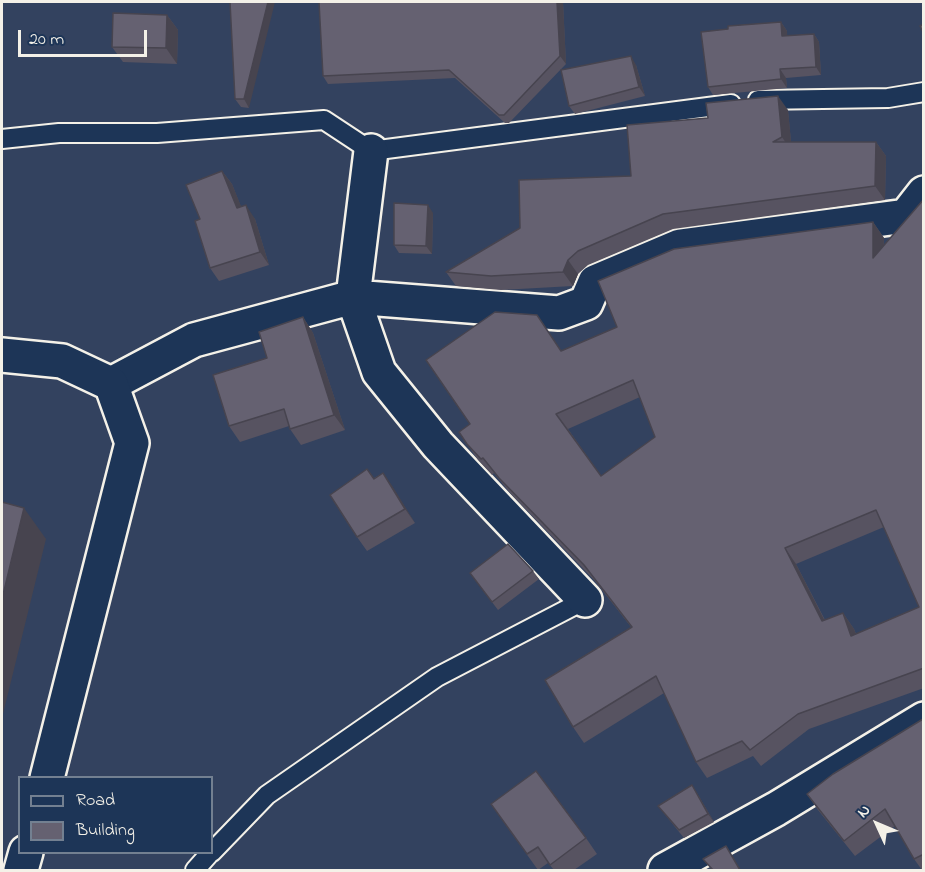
<!DOCTYPE html>
<style>
body{margin:0}
#map{position:relative;width:925px;height:872px;overflow:hidden;background:#33425f;font-family:"Indie Flower",sans-serif}
canvas{display:block}
.frame{position:absolute;inset:0;border:3px solid #f4f1e8;pointer-events:none}
.legend{position:absolute;left:18px;top:776px;width:195px;height:78px;box-sizing:border-box;background:#1d3557;border:2px solid #738091;margin:0;padding:8px 10px;list-style:none;font-size:18px;color:#f4f1e8}
.legend li{display:flex;align-items:center;gap:12px;height:30px}
.legend b{width:30px;border:2px solid #738091}
.north{position:absolute;left:847px;top:794px;width:60px;height:60px;-webkit-text-stroke:4px #1d3557;paint-order:stroke;rotate:314deg;font-size:16px;font-weight:700;line-height:24px;text-align:center;color:#f4f1e8}
.north::after{content:'';display:block;margin:auto;width:21px;height:27px;background:#f4f1e8;clip-path:polygon(50% 0,100% 100%,50% 72%,0 100%)}
.scale{position:absolute;left:18px;top:30px;width:129px;height:27px;box-sizing:border-box;border:3px solid #f4f1e8;border-top:0;padding-left:8px;font-size:18px;line-height:21px;white-space:nowrap;color:#f4f1e8;-webkit-text-stroke:4px #1d3557;paint-order:stroke}
</style>
<div id="map">
<canvas width="925" height="872"></canvas>
<div class="frame"></div>
<ul class="legend">
<li><b style="height:8px;background:#1d3557"></b>Road</li>
<li><b style="height:16px;background:#656171"></b>Building</li>
</ul>
<div class="north">N</div>
<div class="scale">20 m</div>
</div>
<script>
const g = document.querySelector('canvas').getContext('2d');
g.lineJoin = 'round';
function shape(rows) {
  const path = new Path2D();
  for (const r of rows) {
    path.moveTo(r[0], r[1]);
    for (let i = 2; i < r.length; i += 2) path.lineTo(r[i], r[i + 1]);
  }
  return path;
}
function strokePath(path, color, width, dash) {
  g.strokeStyle = color;
  g.lineWidth = width;
  g.lineCap = dash ? 'butt' : 'round';
  g.setLineDash(dash || []);
  g.stroke(path);
}
function fill(path, color) {
  g.fillStyle = color;
  g.fill(path, 'evenodd');
}
const lane = shape([
 [758,100,888,98,924,92],
 [2,139,59,133,157,133,324,120,371,151,731,104],
 [212,852,267,795,437,677,585,600],
 [195,870,211,852]
]);
const street = shape([
 [371,151,353,297,379,372,438,445,585,600],
 [111,384,194,340,353,297,559,313,586,303,595,282,680,246,906,216,924,193],
 [665,870,776,809,924,719]
]);
const secondary = shape([
 [2,355,62,361,111,384,132,443,47,778],
 [21,870,26,852]
]);
strokePath(lane, '#f4f1e8', 22);
strokePath(street, '#f4f1e8', 38);
strokePath(secondary, '#f4f1e8', 38);
strokePath(lane, '#1d3557', 18);
strokePath(street, '#1d3557', 33);
strokePath(secondary, '#1d3557', 33);
fill(shape([
 [230,2,249,108,241,107,235,99],
 [563,2,566,64,509,123,505,123,455,78,328,84,323,76],
 [167,15,178,30,177,64,123,62,112,47],
 [781,22,787,31,787,36,814,34,819,42,821,75,786,78,787,88,713,95,708,87],
 [636,65,645,96,575,114,569,106],
 [788,110,791,142,876,142,886,156,885,200,673,229,588,265,578,274,573,286,501,290,456,286,446,272,631,176,708,118],
 [222,171,232,184,241,207,255,219,269,265,219,281,210,268,200,219],
 [924,199,924,688,809,729,761,766,753,756,707,778,696,762,664,693,584,743,573,727,631,627,595,581,510,493,494,473,492,475,478,460,467,444,470,424,873,222,884,238,884,245],
 [640,397,655,437,601,476,568,429],
 [884,527,919,607,856,634,854,629,843,613,825,620,796,564],
 [433,213,432,254,399,253,394,245],
 [303,317,313,333,345,430,301,445,290,429,289,426,240,442,229,426,267,358],
 [383,473,415,523,367,551,357,537,374,478],
 [533,571,539,579,498,610,476,581],
 [924,719,924,870,922,870,914,859,895,826,855,856,818,810,807,794],
 [697,793,714,822,684,838,658,806],
 [502,820,586,838,597,854,574,870,554,870,548,863,538,870]
]), '#575361');
fill(shape([
 [268,2,275,2,249,108,244,99],
 [557,2,563,2,566,64,560,56],
 [167,15,178,30,177,64,166,48],
 [781,22,787,31,788,45,782,36],
 [814,34,819,42,821,75,816,67],
 [631,56,636,65,645,96,639,87],
 [780,69,786,78,787,88,781,79],
 [778,96,788,110,792,152,782,137],
 [876,142,886,156,885,200,875,186],
 [222,171,232,184,247,221,237,208],
 [246,205,255,219,269,265,260,252],
 [428,205,433,213,432,254,426,246],
 [873,222,884,238,883,274,873,258],
 [568,260,578,274,573,286,563,272],
 [303,317,313,333,345,430,334,415],
 [383,473,393,487,415,523,405,509],
 [24,508,46,539,2,718,2,599],
 [785,548,796,564,833,637,822,621],
 [843,613,854,629,862,651,851,636],
 [692,785,697,793,714,822,708,814]
]), '#47444f');
const building = shape([
 [230,2,268,2,244,99,235,99,230,2],
 [319,2,557,2,560,56,504,115,499,115,449,70,323,76,319,2],
 [113,13,167,15,166,48,112,47,113,13],
 [781,22,782,36,814,34,816,67,780,69,781,79,708,87,701,32,728,29,728,26,781,22],
 [924,24,924,34,920,26,924,24],
 [631,56,639,87,569,106,561,70,631,56],
 [778,96,782,137,773,142,876,142,875,186,663,214,578,251,568,260,563,272,491,276,446,272,520,228,519,180,631,176,627,125,708,118,706,103,778,96],
 [222,171,237,208,246,205,260,252,210,268,195,221,200,219,186,185,222,171],
 [924,199,924,668,798,714,750,750,742,741,696,762,656,676,573,727,545,680,632,627,584,565,499,478,483,458,481,459,467,444,459,432,470,424,426,360,495,312,537,315,561,351,617,327,598,281,674,249,873,222,873,258,924,199],
 [633,380,655,437,601,476,556,414,633,380],
 [876,510,919,607,851,636,843,613,822,621,785,548,876,510],
 [394,203,428,205,426,246,394,245,394,203],
 [303,317,334,415,290,429,284,409,229,426,213,375,267,358,259,332,303,317],
 [367,469,374,479,383,473,405,509,357,537,330,495,367,469],
 [2,502,24,508,2,599,2,502],
 [508,544,533,571,492,602,470,573,508,544],
 [923,719,924,719,924,854,914,859,885,809,844,841,807,794,833,774,923,719],
 [536,771,586,838,550,865,538,847,527,854,491,804,536,771],
 [692,785,708,814,679,830,658,806,692,785],
 [726,846,740,870,713,870,703,859,726,846]
]);
fill(building, '#656171');
strokePath(building, '#47444f', 1.5);
</script>
